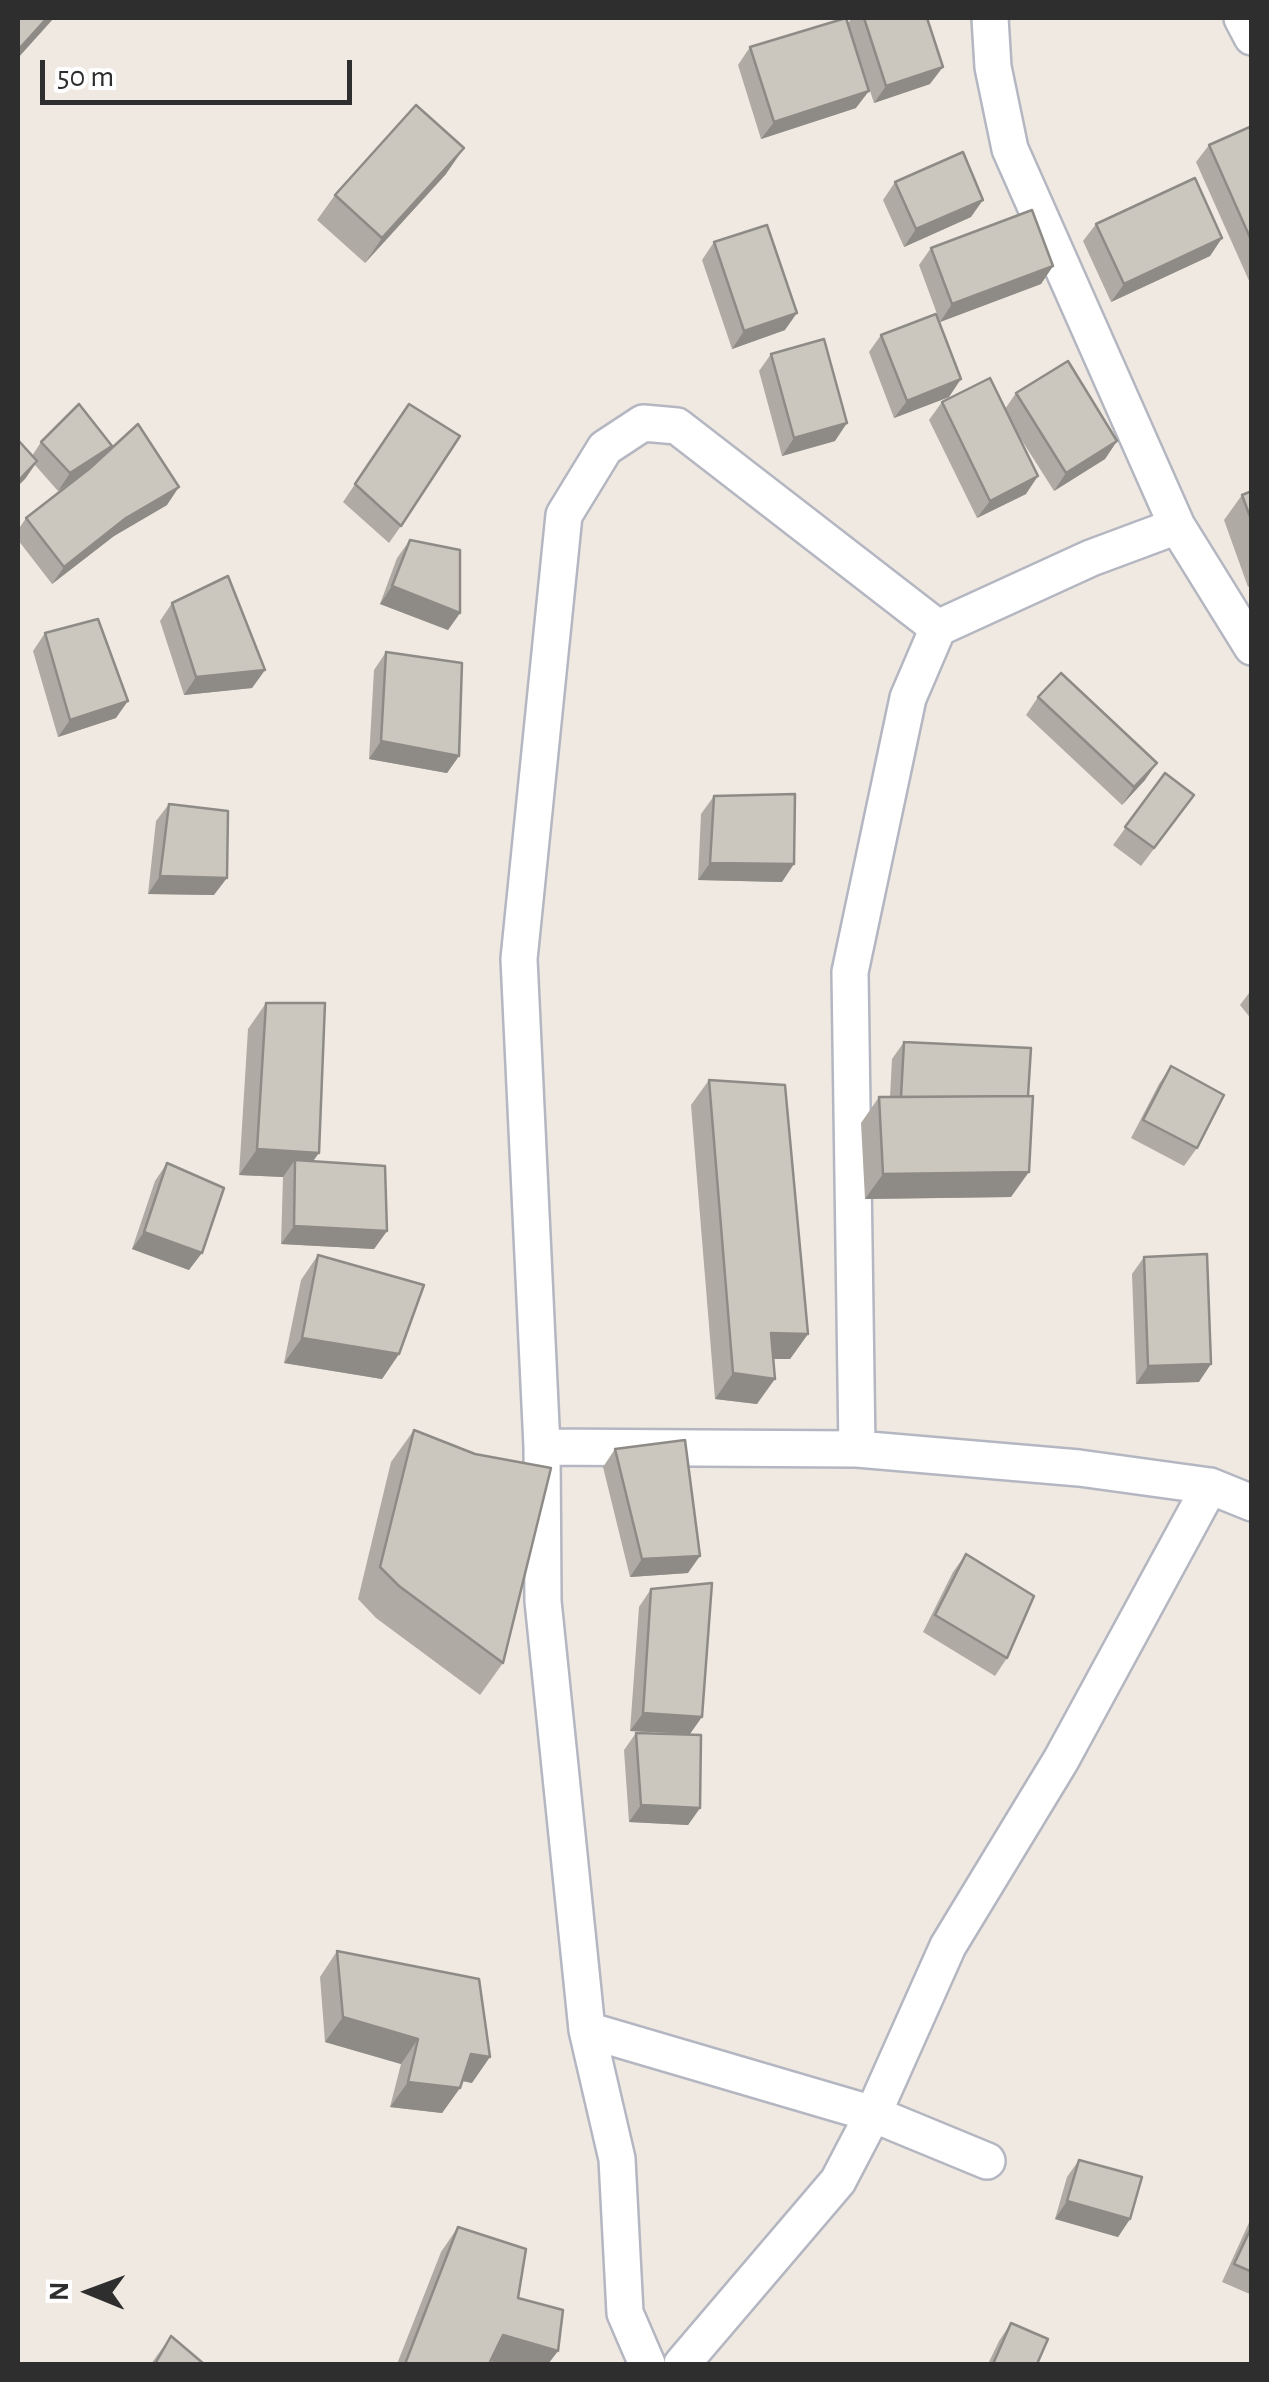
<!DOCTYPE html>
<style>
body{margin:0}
#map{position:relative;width:1269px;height:2382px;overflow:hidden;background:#efe9e1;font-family:"Alegreya Sans",sans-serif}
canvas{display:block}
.frame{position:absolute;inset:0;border:20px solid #2e2e2e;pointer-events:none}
.north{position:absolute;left:40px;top:2242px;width:100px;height:100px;-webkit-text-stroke:8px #fff;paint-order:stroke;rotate:271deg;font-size:28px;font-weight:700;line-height:40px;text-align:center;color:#2e2e2e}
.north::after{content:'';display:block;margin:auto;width:35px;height:45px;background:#2e2e2e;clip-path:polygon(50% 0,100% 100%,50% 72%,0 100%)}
.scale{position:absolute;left:40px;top:60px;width:312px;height:45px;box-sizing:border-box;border:5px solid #2e2e2e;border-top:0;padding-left:12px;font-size:30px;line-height:35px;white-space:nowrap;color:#2e2e2e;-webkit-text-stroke:8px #fff;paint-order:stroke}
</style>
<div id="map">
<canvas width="1269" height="2382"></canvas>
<div class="frame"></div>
<div class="north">N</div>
<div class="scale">50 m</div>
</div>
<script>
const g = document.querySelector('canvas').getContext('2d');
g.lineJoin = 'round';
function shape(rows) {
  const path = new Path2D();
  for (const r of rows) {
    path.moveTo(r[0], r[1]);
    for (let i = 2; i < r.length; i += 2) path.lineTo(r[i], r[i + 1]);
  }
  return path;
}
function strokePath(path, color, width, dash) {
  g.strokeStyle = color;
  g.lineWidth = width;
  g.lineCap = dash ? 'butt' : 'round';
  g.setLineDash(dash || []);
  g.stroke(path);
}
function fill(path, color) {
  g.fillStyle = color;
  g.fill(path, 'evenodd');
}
const minor = shape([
 [990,18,993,67,1010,149,1177,526,1252,647],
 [1242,18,1252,37],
 [542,1447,857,1449,1079,1468,1210,1486,1252,1503],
 [857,1449,850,972,908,698,938,628,1091,558,1177,526],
 [587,2030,873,2114,987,2161],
 [647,2364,625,2313,617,2159,587,2030,543,1601,542,1447,519,959,564,515,605,448,643,423,677,426,938,628],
 [682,2364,838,2181,873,2114,948,1946,1061,1760,1210,1486]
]);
strokePath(minor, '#b4b7c1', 40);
strokePath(minor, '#fff', 35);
fill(shape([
 [852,18,927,18,930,84,874,103,848,23],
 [750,47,856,108,761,139,738,65],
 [1252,126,1252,283,1250,283,1196,162,1209,145],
 [446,174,365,263,317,220,335,195],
 [895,182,971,217,904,247,883,200],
 [1096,224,1222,238,1210,256,1111,302,1083,241],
 [714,242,785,330,732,349,702,260],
 [931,248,1053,266,1041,284,940,322,919,265],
 [881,335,949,397,894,418,869,352],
 [771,354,835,441,782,456,759,371],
 [1016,393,1117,441,1105,459,1054,491,1014,428,1026,494,977,518,929,420,942,402,1005,409],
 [409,404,401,526,389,543,343,502],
 [41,442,112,446,106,454,167,505,114,536,52,584,18,540,18,530,26,518,84,474,58,491,35,465,25,479,32,456],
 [1252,491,1252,586,1248,587,1224,520,1242,495],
 [410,540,460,613,448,630,380,604,397,558],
 [172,603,265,670,252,688,184,695,160,621],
 [45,633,116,718,58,737,33,651],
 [386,652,459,756,447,773,369,759,374,670],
 [1038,697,1145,780,1122,805,1026,715],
 [1165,773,1182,812,1141,866,1113,845],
 [714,796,782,882,698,880,701,814],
 [169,804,214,895,148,894,156,821],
 [1252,989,1252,1020,1240,1005],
 [266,1003,313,1161,387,1231,374,1249,281,1244,283,1177,239,1175,248,1029],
 [904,1042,1011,1197,865,1199,861,1123,879,1097,890,1097,892,1059],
 [1171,1066,1197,1148,1184,1166,1131,1138,1159,1084],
 [709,1080,808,1334,790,1359,773,1359,757,1404,715,1399,691,1105],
 [167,1163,189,1270,132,1249,155,1181],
 [318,1255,399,1354,382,1379,284,1363,301,1280],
 [1144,1257,1199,1382,1136,1384,1132,1274],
 [414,1430,503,1663,480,1695,376,1618,358,1599,391,1462],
 [615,1449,688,1573,630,1577,603,1467],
 [966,1554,1007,1658,995,1676,923,1632,953,1572],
 [651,1589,690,1734,630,1731,639,1607],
 [636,1733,700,1808,688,1825,629,1822,624,1750],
 [337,1951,472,2083,462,2081,460,2088,442,2113,390,2107,401,2064,325,2042,320,1977],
 [1079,2160,1130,2219,1118,2237,1055,2219,1067,2177],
 [1252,2216,1252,2295,1222,2282],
 [458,2227,518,2298,558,2351,548,2364,501,2364,490,2361,489,2364,397,2364,441,2252],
 [1011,2323,1037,2364,988,2364,999,2341],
 [171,2336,204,2364,151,2364]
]), '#afaba4');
fill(shape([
 [47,18,54,18,18,58,18,50],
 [943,67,930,84,874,103,886,86],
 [869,91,856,108,761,139,774,122],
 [464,148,446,174,365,263,382,238],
 [983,200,971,217,904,247,916,229],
 [1222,238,1210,256,1111,302,1124,284],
 [1053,266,1041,284,940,322,952,304],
 [797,313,785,330,732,349,744,331],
 [961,379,949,397,894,418,907,401],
 [847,423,835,441,782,456,794,438],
 [1117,441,1105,459,1054,491,1066,473],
 [112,446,99,463,58,491,70,473],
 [37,461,25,479,18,486,18,481],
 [1038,476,1026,494,977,518,990,501],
 [179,487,167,505,114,536,52,584,64,567,126,518],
 [392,586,460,613,448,630,380,604],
 [265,670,252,688,184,695,196,677],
 [128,701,116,718,58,737,70,720],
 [381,741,459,756,447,773,369,759],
 [1157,763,1145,780,1122,805,1134,787],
 [710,863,794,864,782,882,698,880],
 [160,876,227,878,214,895,148,894],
 [257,1149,319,1153,301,1178,295,1160,283,1177,239,1175],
 [1029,1172,1011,1197,865,1199,883,1174],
 [294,1226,387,1231,374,1249,281,1244],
 [144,1232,202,1253,189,1270,132,1249],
 [771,1333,808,1334,790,1359,753,1359],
 [302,1338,399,1354,382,1379,284,1363],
 [1211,1364,1199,1382,1136,1384,1148,1366],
 [733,1373,775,1379,757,1404,715,1399],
 [700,1556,688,1573,630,1577,642,1559],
 [643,1713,702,1717,690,1734,630,1731],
 [641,1805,700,1808,688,1825,629,1822],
 [343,2017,418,2039,401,2064,325,2042],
 [471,2054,490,2057,472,2083,453,2079],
 [408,2082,460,2088,442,2113,390,2107],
 [1067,2201,1130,2219,1118,2237,1055,2219],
 [503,2335,558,2351,548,2364,501,2364,486,2360]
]), '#8e8b86');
const building = shape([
 [18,18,47,18,18,50,18,18],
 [846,18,869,91,774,122,750,47,846,18],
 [864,18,927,18,943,67,886,86,864,18],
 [416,105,464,148,382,238,335,195,416,105],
 [1252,126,1252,242,1209,145,1252,126],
 [963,152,983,200,916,229,895,182,963,152],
 [1195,178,1222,238,1124,284,1096,224,1195,178],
 [1032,210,1053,266,952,304,931,248,1032,210],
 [767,225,797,313,744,331,714,242,767,225],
 [936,314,961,379,907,401,881,335,936,314],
 [824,339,847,423,794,438,771,354,824,339],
 [1068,361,1117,441,1066,473,1016,393,1068,361],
 [990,378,1038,476,990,501,942,402,990,378],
 [79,404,112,446,70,473,41,442,79,404],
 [409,404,460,436,401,526,355,484,409,404],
 [138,424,179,487,126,518,64,567,26,518,89,469,138,424],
 [18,440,37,461,18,481,18,440],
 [1252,491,1252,522,1242,495,1252,491],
 [410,540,460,550,460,613,392,586,410,540],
 [228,576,265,670,196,677,172,603,228,576],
 [98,619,128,701,70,720,45,633,98,619],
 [386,652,462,663,459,756,381,741,386,652],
 [1061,673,1157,763,1134,787,1038,697,1061,673],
 [1165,773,1194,795,1154,848,1125,827,1165,773],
 [795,794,794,864,710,863,714,796,795,794],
 [169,804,228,811,227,878,160,876,169,804],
 [266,1003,325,1003,319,1153,257,1149,266,1003],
 [904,1042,1031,1048,1028,1096,901,1097,904,1042],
 [1171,1066,1224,1095,1197,1148,1143,1120,1171,1066],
 [709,1080,785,1085,808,1334,771,1333,775,1379,733,1373,709,1080],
 [1033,1096,1029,1172,883,1174,879,1097,1033,1096],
 [295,1160,385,1166,387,1231,294,1226,295,1160],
 [167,1163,224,1188,202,1253,144,1232,167,1163],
 [1207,1254,1211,1364,1148,1366,1144,1257,1207,1254],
 [318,1255,424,1285,399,1354,302,1338,318,1255],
 [414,1430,475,1454,551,1468,503,1663,399,1586,380,1567,414,1430],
 [685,1440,700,1556,642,1559,615,1449,685,1440],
 [966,1554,1034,1596,1007,1658,935,1615,966,1554],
 [712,1583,702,1717,643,1713,651,1589,712,1583],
 [636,1733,701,1735,700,1808,641,1805,636,1733],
 [337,1951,479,1979,490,2057,471,2054,460,2088,408,2082,418,2039,343,2017,337,1951],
 [1079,2160,1142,2177,1130,2219,1067,2201,1079,2160],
 [1252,2226,1252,2272,1234,2264,1252,2226],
 [458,2227,526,2249,518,2298,563,2310,558,2351,503,2335,489,2364,405,2364,458,2227],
 [1011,2323,1048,2339,1037,2364,993,2364,1011,2323],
 [171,2336,204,2364,155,2364,171,2336]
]);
fill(building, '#cbc7bf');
strokePath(building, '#8e8b86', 2.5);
</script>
